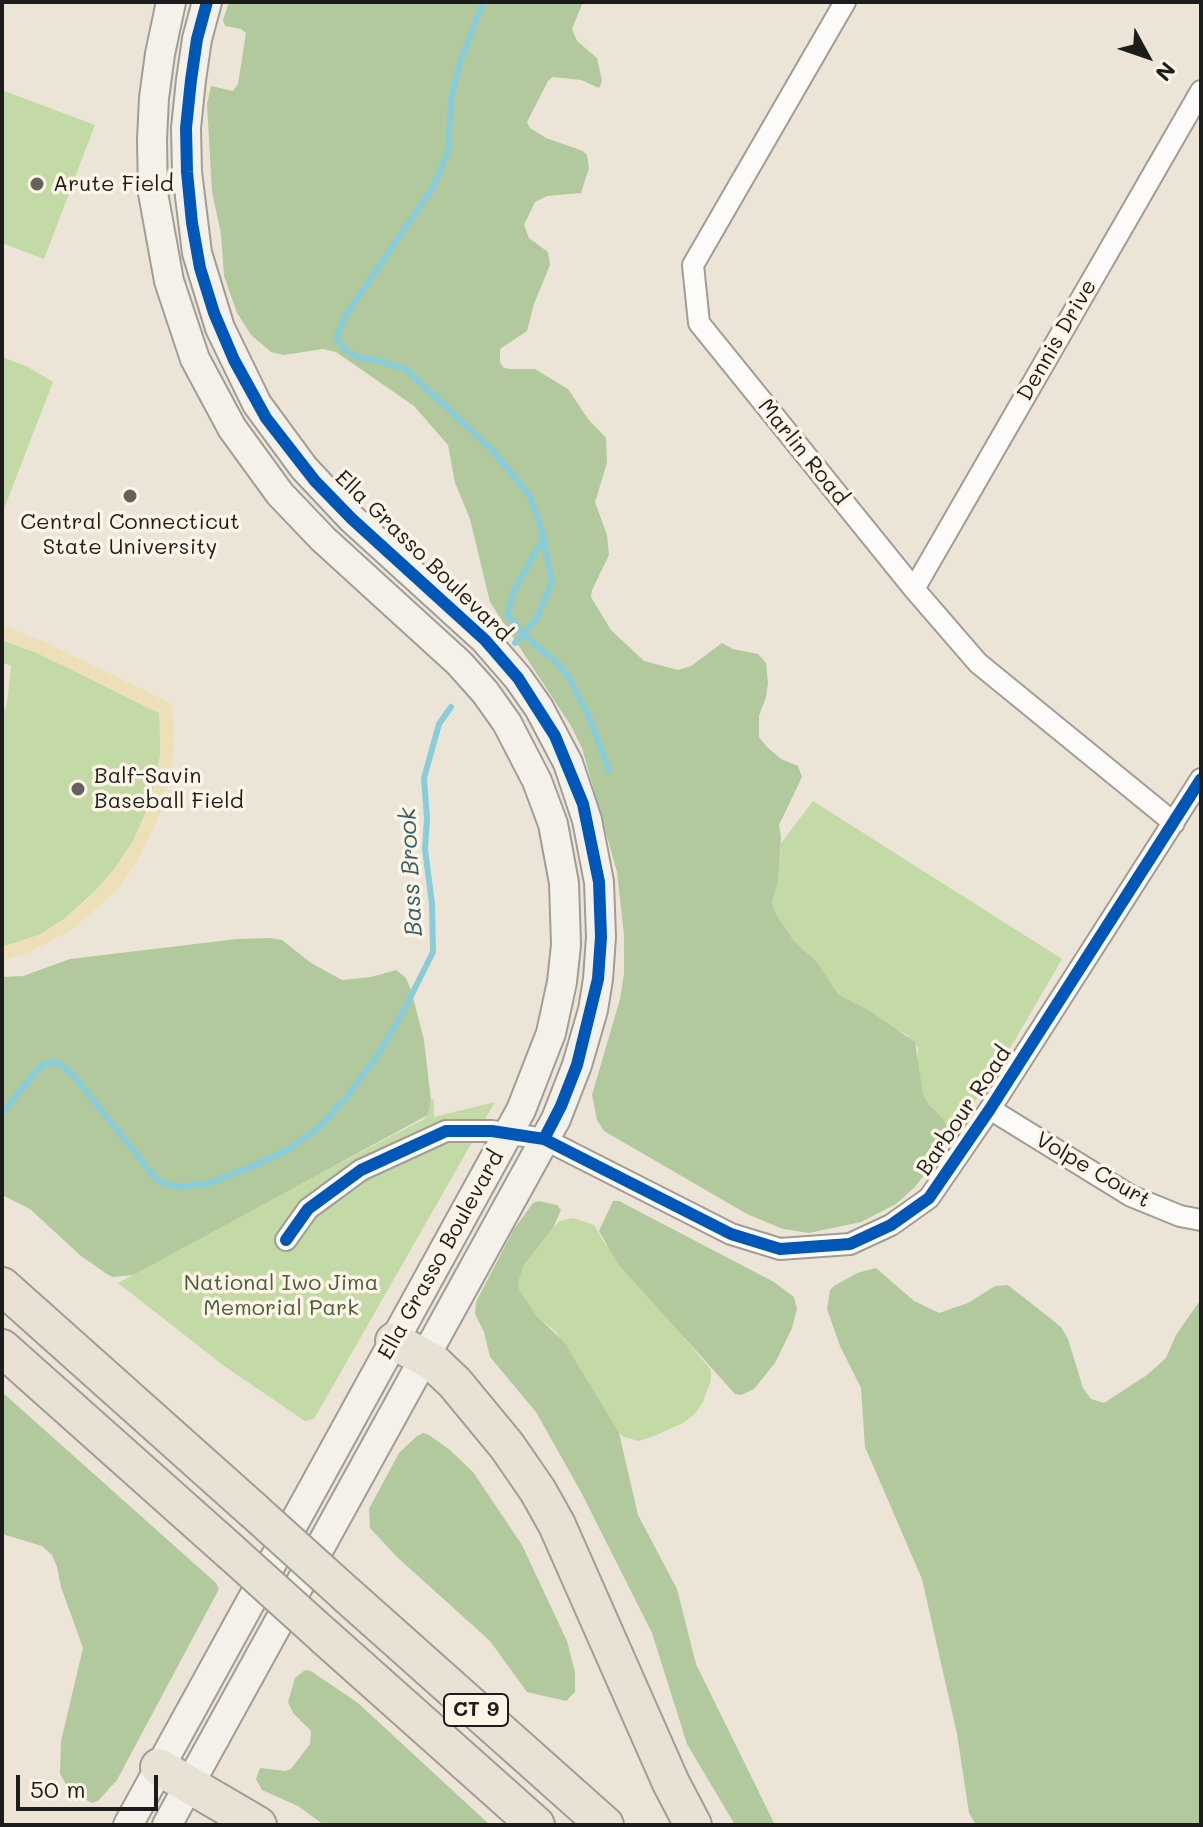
<!DOCTYPE html>
<style>
body{margin:0}
#map{position:relative;width:1203px;height:1827px;overflow:hidden;background:#ece5d7;font-family:Mali,sans-serif}
canvas{display:block}
.frame{position:absolute;inset:0;border:4px solid #1c1c1c;pointer-events:none}
.north{position:absolute;left:1107px;top:16px;width:80px;height:80px;-webkit-text-stroke:6px #fcf5e5;paint-order:stroke;rotate:130deg;font-size:22px;font-weight:700;line-height:32px;text-align:center;color:#1c1c1c}
.north::after{content:'';display:block;margin:auto;width:28px;height:36px;background:#1c1c1c;clip-path:polygon(50% 0,100% 100%,50% 72%,0 100%)}
.scale{position:absolute;left:16px;top:1775px;width:142px;height:36px;box-sizing:border-box;border:4px solid #1c1c1c;border-top:0;padding-left:10px;font-size:24px;line-height:28px;white-space:nowrap;color:#1c1c1c;-webkit-text-stroke:6px #fcf5e5;paint-order:stroke}
</style>
<div id="map">
<canvas width="1203" height="1827"></canvas>
<div class="frame"></div>
<div class="north">N</div>
<div class="scale">50 m</div>
</div>
<script>
const g = document.querySelector('canvas').getContext('2d');
g.lineJoin = 'round';
function fill(path, color) {
  g.fillStyle = color;
  g.fill(path, 'evenodd');
}
function shape(rows) {
  const path = new Path2D();
  for (const r of rows) {
    path.moveTo(r[0], r[1]);
    for (let i = 2; i < r.length; i += 2) path.lineTo(r[i], r[i + 1]);
  }
  return path;
}
function strokePath(path, color, width, dash) {
  g.strokeStyle = color;
  g.lineWidth = width;
  g.lineCap = dash ? 'butt' : 'round';
  g.setLineDash(dash || []);
  g.stroke(path);
}
function label(font, color, halo, rows, align = 'center') {
  g.font = font + ' Mali,sans-serif';
  g.lineWidth = 7;
  g.setLineDash([]);
  g.textBaseline = 'middle';
  g.strokeStyle = halo;
  g.fillStyle = color;
  for (const [text, x, y, turn = 0] of rows) {
    g.save();
    g.translate(x, y);
    g.rotate((+turn || 0) * Math.PI / 180);
    g.textAlign = isNaN(turn) ? turn : align;
    if (halo) g.strokeText(text, 0, 0);
    g.fillText(text, 0, 0);
    g.restore();
  }
}
fill(shape([
 [2,90,95,125,44,259,2,243],
 [2,357,28,367,53,382,2,514],
 [2,640,37,653,160,713,160,756,151,801,133,841,107,880,64,919,39,935,2,947,2,715,7,704,11,666,2,662],
 [813,801,1062,959,1015,1040,945,1148,950,1136,943,1118,929,1105,923,1094,917,1061,918,1048,906,1034,894,1029,867,1009,839,995,817,962,794,941,776,914,772,902,778,883,781,843],
 [434,1099,434,1117,495,1102,314,1419,305,1421,224,1366,118,1283,247,1212,424,1119,428,1115,431,1100],
 [573,1218,594,1225,604,1242,711,1370,711,1380,703,1402,694,1415,683,1423,654,1436,639,1441,624,1437,619,1433,556,1332,537,1316,519,1289,518,1283,524,1265,553,1228,560,1221]
]), '#c3d9a6');
fill(shape([
 [229,2,583,2,572,29,577,41,597,58,602,81,599,88,581,80,553,77,548,81,527,122,530,128,546,138,583,151,587,155,589,168,581,193,547,196,535,202,524,225,529,238,548,252,550,265,534,304,527,331,500,349,500,362,504,368,510,369,535,369,568,389,588,419,606,438,607,463,595,502,607,535,609,555,592,590,591,597,611,630,644,661,678,670,691,666,722,643,733,649,758,654,766,663,768,683,766,697,759,716,759,737,767,747,781,759,798,766,802,777,779,825,781,837,778,883,772,902,776,914,794,941,817,962,839,995,867,1009,915,1042,923,1094,929,1105,943,1118,950,1135,945,1148,915,1187,896,1204,861,1222,809,1233,783,1229,747,1214,604,1131,597,1120,592,1095,620,999,624,974,624,935,617,872,582,748,571,726,490,602,470,519,455,483,448,445,414,406,336,352,323,349,284,355,271,352,251,335,237,313,224,276,221,234,212,192,207,104,211,86,233,91,238,84,246,33,241,29,225,26,223,20],
 [270,938,282,940,311,963,342,980,371,977,396,970,406,978,411,990,424,1040,431,1100,428,1115,133,1275,113,1277,107,1274,81,1256,30,1209,2,1195,2,977,23,976,70,959,237,939],
 [539,1201,557,1205,561,1210,553,1228,524,1265,518,1283,519,1289,537,1316,564,1342,619,1433,638,1515,677,1589,696,1664,775,1825,735,1825,687,1744,652,1633,581,1492,536,1412,490,1357,484,1332,475,1314,476,1302,514,1229,533,1203],
 [613,1201,619,1201,774,1282,794,1297,797,1309,792,1328,775,1363,754,1389,741,1395,735,1394,618,1264,599,1231],
 [876,1268,914,1301,939,1313,968,1303,995,1286,1008,1285,1061,1327,1068,1339,1083,1388,1091,1399,1104,1403,1147,1375,1166,1358,1176,1335,1201,1299,1201,1825,976,1825,969,1813,957,1734,922,1579,865,1447,861,1388,840,1346,827,1309,830,1290,834,1286,857,1273],
 [2,1392,216,1583,219,1589,117,1780,98,1801,92,1803,70,1791,60,1774,61,1741,83,1648,61,1587,57,1567,52,1555,42,1546,2,1534],
 [423,1433,429,1435,450,1450,473,1472,522,1545,567,1641,575,1672,575,1692,566,1701,527,1692,490,1641,397,1557,370,1528,369,1509,399,1453,417,1436],
 [305,1670,311,1671,358,1703,490,1825,324,1825,298,1806,262,1790,256,1779,260,1768,285,1771,291,1769,310,1744,311,1731,293,1713,288,1702,295,1678]
]), '#b1c99c');
fill(shape([
 [2,625,43,641,172,704,174,739,172,763,159,816,135,865,115,892,70,931,28,953,2,960,2,947,39,935,64,919,86,901,122,860,133,841,151,801,160,757,160,738,159,713,37,653,2,639]
]), '#eddfb8');
strokePath(shape([
 [483,2,459,65,451,99,448,152,433,187,346,315,336,337,343,348,359,358,375,360,405,369,492,450,529,495,541,527,552,581,536,620,515,643],
 [543,539,514,590,507,615,524,635,558,664,570,680,588,715,609,771],
 [2,1113,38,1069,47,1063,58,1063,73,1075,155,1178,165,1184,179,1187,209,1183,253,1166,289,1149,319,1127,346,1098,379,1053,403,1012,433,952,432,904,425,849,427,819,424,778,439,724,451,707]
]), '#89ccda', 6);
const street = shape([
 [845,2,693,265,699,323,914,589,978,663,1174,823],
 [914,589,1201,91],
 [990,1109,1131,1196,1180,1216,1201,1220],
 [286,1240,308,1209,361,1170,446,1131,492,1131,544,1139,731,1234,780,1249,850,1244,891,1225,929,1198,990,1109,1201,779]
]);
const secondary = shape([
 [128,1825,521,1110,551,1033,562,982,566,945,564,883,553,824,537,781,507,723,485,692,459,663,323,539,280,494,232,428,195,359,169,281,153,193,152,140,154,98,160,54,171,2],
 [167,1825,556,1119,577,1065,593,1010,598,979,601,937,599,882,587,820,568,763,539,708,518,678,485,640,352,519,304,468,257,404,220,328,197,253,187,172,186,128,191,80,197,39,207,2]
]);
const highway = shape([
 [2,1286,254,1511],
 [394,1341,434,1363,455,1383,507,1446,538,1491,557,1525,671,1783,693,1825],
 [2,1348,231,1552],
 [347,1595,605,1825],
 [324,1636,536,1825],
 [159,1767,258,1825]
]);
strokePath(street, '#a19d95', 24);
strokePath(secondary, '#a19d95', 32);
strokePath(highway, '#a19d95', 40);
strokePath(street, '#fcfbf9', 20);
strokePath(secondary, '#f4f1eb', 28);
strokePath(highway, '#e8e2d4', 36);
const highwayBridge = shape([
 [254,1511,347,1595],
 [231,1552,324,1636]
]);
strokePath(highwayBridge, '#a19d95', 40, []);
strokePath(highwayBridge, '#e8e2d4', 36);
strokePath(shape([
 [207,2,197,39,191,80,186,128,187,172,192,223,200,268,214,313,234,360,266,418,315,481,352,519,485,640,518,678,555,736,583,804,599,882,601,937,598,979,577,1065,561,1106,544,1139],
 [286,1240,308,1209,361,1170,446,1131,492,1131,544,1139,731,1234,780,1249,850,1244,891,1225,929,1198,990,1109,1201,779]
]), '#0057b8', 12);
for (const [x, y, r, color] of [
 [37,184,8,"#65625d"],
 [130,496,8,"#65625d"],
 [78,789,8,"#65625d"]
]) {
  const dot = new Path2D();
  dot.arc(x, y, r, 0, 2 * Math.PI);
  g.fillStyle = color;
  g.fill(dot);
  strokePath(dot, '#fcf5e5', 3);
}
for (const [x, y, w] of [
 [476,1710,64]
]) {
  const box = new Path2D();
  box.roundRect(x - w / 2, y - 16, w, 32, 6);
  g.fillStyle = '#fcf5e5';
  g.fill(box);
  strokePath(box, '#1c1c1c', 2);
}
label('bold 20px', '#1c1c1c', null, [
 ["CT 9",476,1710]
]);
label('22px', '#1c1c1c', '#fcf5e5', [
 ["Arute Field",53,184],
 ["Central Connecticut",130,522,"center"],
 ["State University",130,547,"center"],
 ["Balf-Savin",94,776],
 ["Baseball Field",94,801]
], 'left');
label('22px', '#1c1c1c', '#fcf5e5', [
 ["Dennis Drive",1057,340,-60],
 ["Marlin Road",803,452,51],
 ["Ella Grasso Boulevard",423,556,44],
 ["Barbour Road",964,1111,-56],
 ["Volpe Court",1093,1170,30],
 ["Ella Grasso Boulevard",441,1255,-61]
]);
label('22px', '#4b5b3e', '#fcf5e5', [
 ["National Iwo Jima",281,1283],
 ["Memorial Park",281,1308]
]);
label('italic 24px', '#365e69', '#fcf5e5', [
 ["Bass Brook",411,872,-93]
]);
</script>
